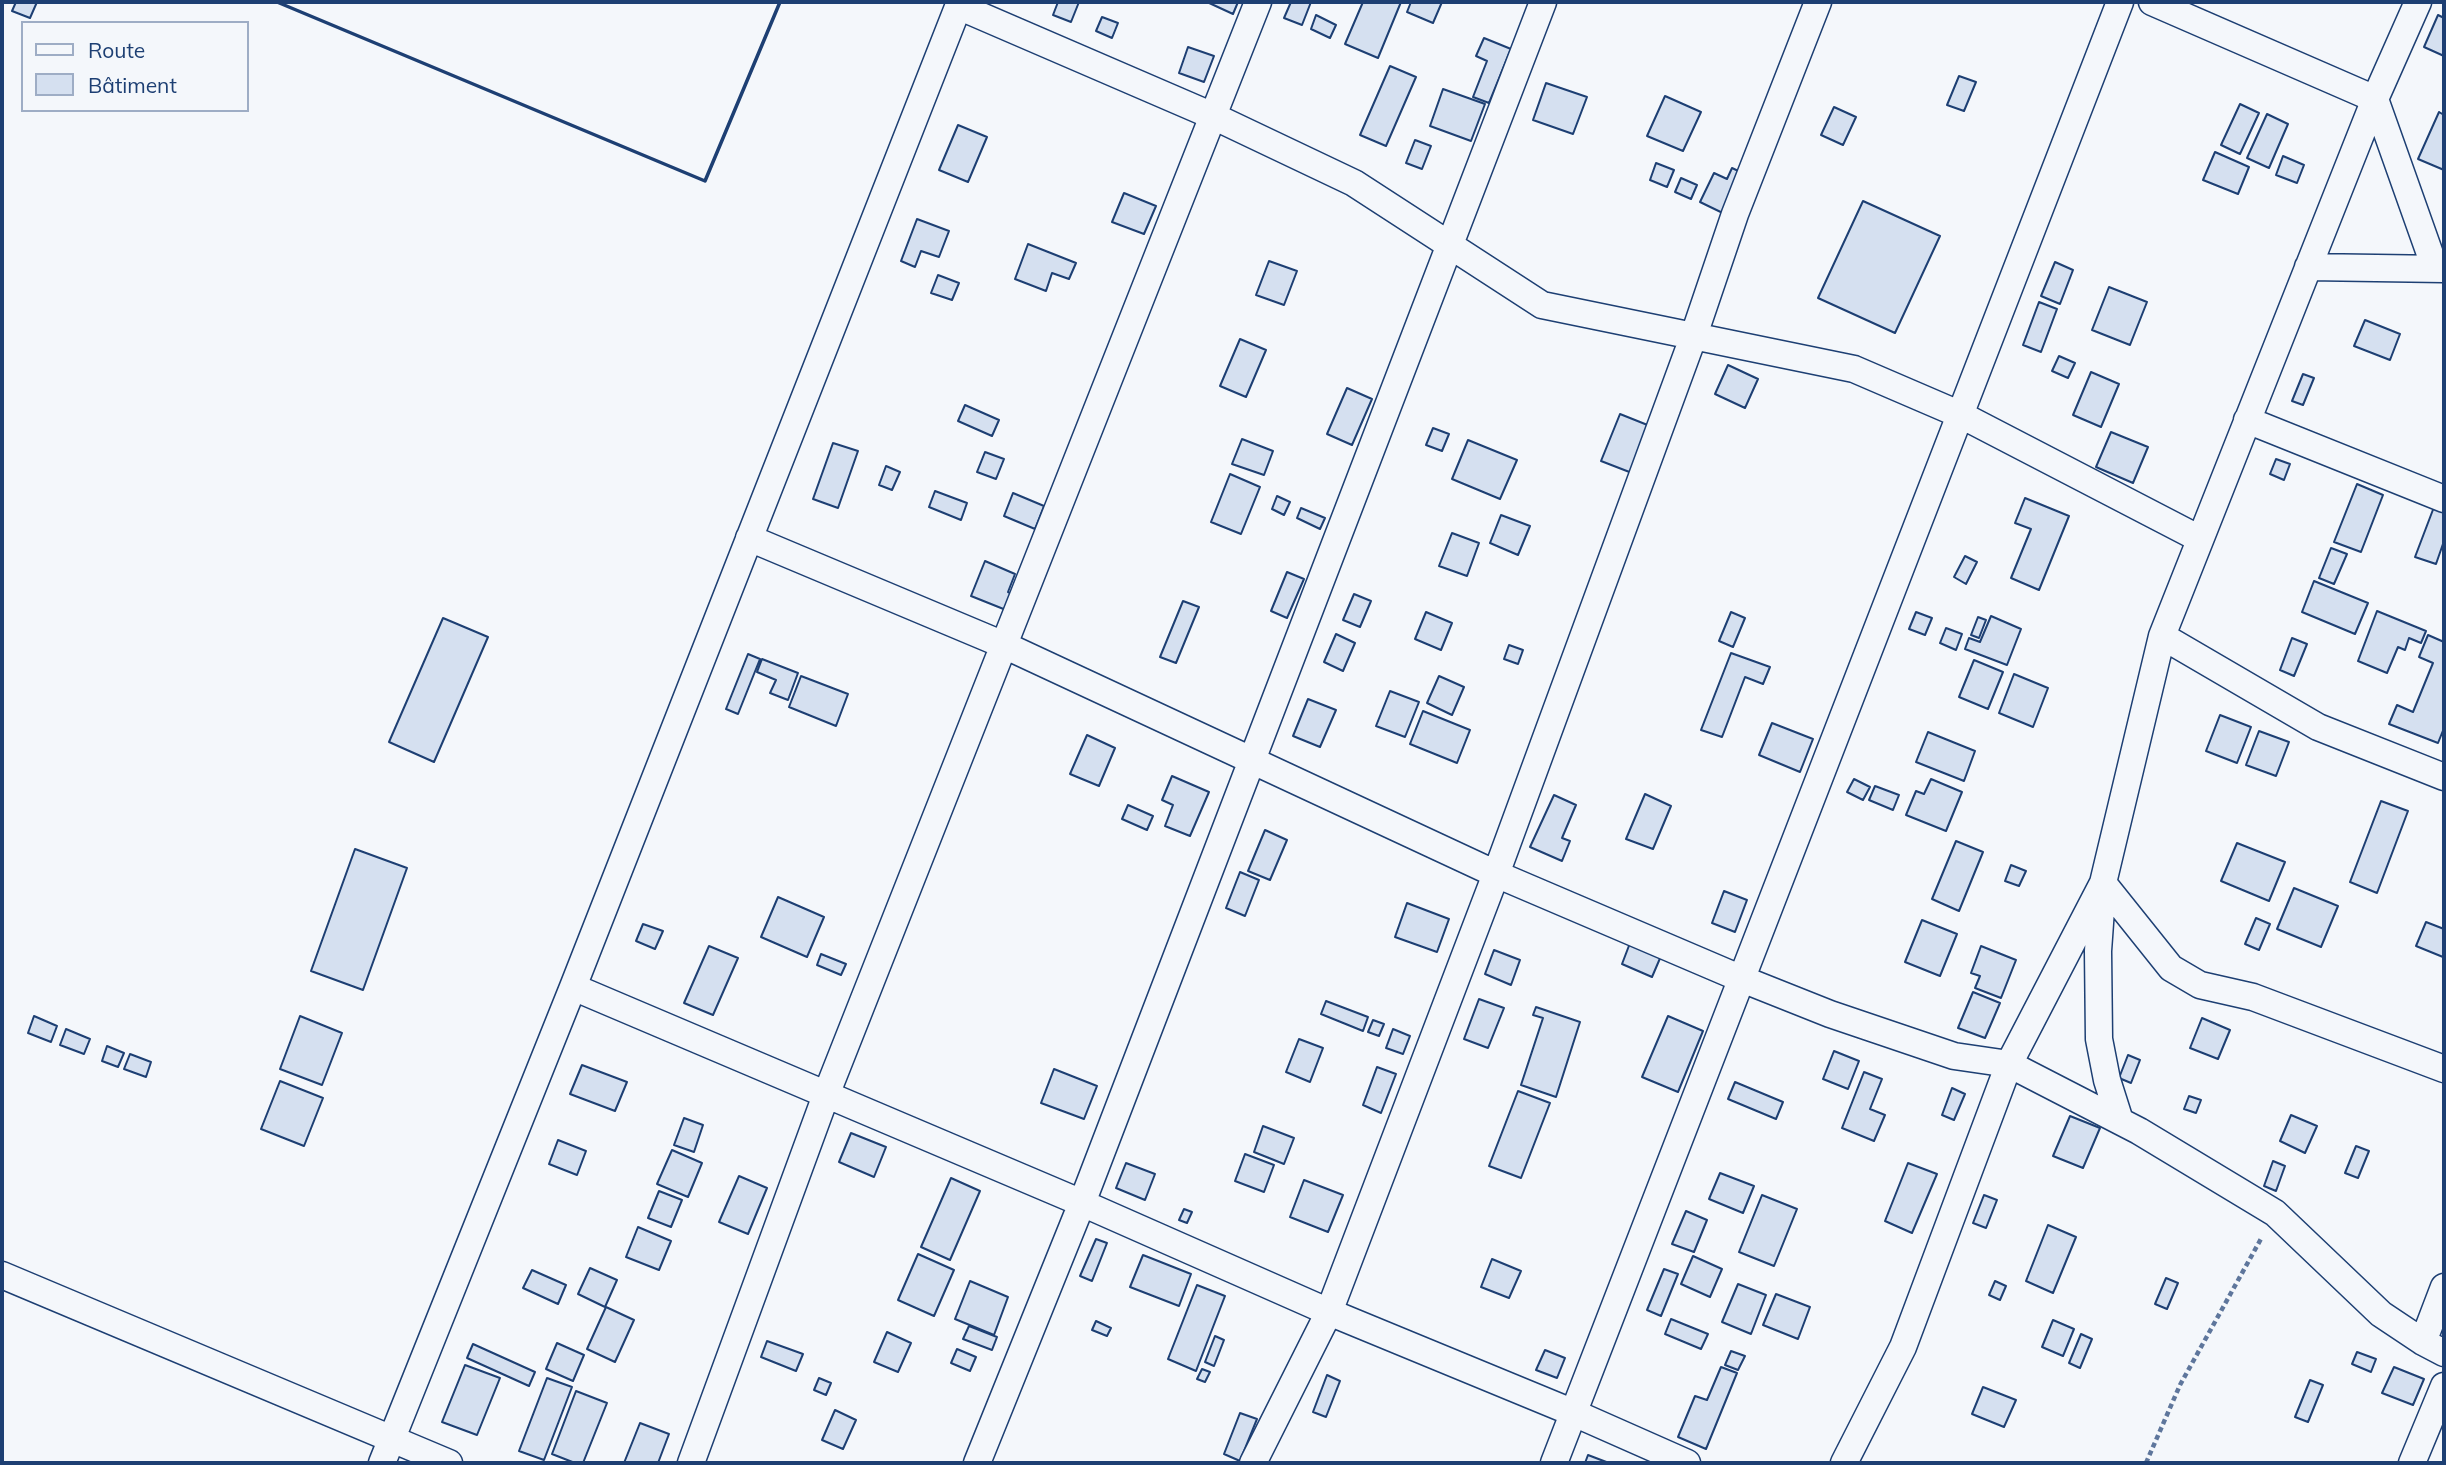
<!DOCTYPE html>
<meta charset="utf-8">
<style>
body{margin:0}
#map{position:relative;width:2446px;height:1465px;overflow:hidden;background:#f4f7fb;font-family:Mulish,sans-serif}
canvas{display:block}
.frame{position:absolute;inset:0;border:4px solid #1d3f73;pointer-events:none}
.legend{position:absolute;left:21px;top:21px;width:228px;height:91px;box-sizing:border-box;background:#f4f7fb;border:2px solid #9eadc5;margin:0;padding:9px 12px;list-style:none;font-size:21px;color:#1d3f73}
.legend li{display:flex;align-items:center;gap:14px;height:35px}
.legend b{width:35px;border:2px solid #9eadc5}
</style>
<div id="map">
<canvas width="2446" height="1465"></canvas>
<div class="frame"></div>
<ul class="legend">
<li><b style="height:9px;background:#f4f7fb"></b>Route</li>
<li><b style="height:19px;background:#d5e0f0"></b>Bâtiment</li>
</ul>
</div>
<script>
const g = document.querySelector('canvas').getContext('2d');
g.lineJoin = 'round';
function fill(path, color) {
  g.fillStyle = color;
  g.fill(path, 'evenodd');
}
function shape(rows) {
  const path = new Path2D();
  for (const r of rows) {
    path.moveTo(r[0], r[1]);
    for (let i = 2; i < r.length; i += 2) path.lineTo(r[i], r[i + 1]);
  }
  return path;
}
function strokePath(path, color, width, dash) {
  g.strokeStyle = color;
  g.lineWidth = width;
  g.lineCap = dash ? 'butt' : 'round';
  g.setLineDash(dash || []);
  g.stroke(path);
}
const building = shape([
 [16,2,37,2,30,18,12,11,16,2],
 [1058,2,1079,2,1071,22,1053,15,1058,2],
 [1207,2,1238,2,1233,14,1207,2],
 [1291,2,1311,2,1302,25,1284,18,1291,2],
 [1363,2,1401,2,1378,58,1345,44,1363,2],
 [1411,2,1442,2,1433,23,1407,12,1411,2],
 [1316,15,1336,25,1330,38,1311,29,1316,15],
 [2438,15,2444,18,2444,56,2424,47,2438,15],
 [1102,17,1118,23,1112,38,1096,31,1102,17],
 [1484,38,1511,49,1489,103,1473,97,1487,61,1476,56,1484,38],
 [1188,47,1214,56,1204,82,1179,73,1188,47],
 [1390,66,1416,77,1386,146,1360,135,1390,66],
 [1959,76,1976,82,1964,111,1947,105,1959,76],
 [1546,83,1587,97,1573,134,1533,120,1546,83],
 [1443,89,1485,104,1471,141,1430,126,1443,89],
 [1665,96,1701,112,1683,151,1647,136,1665,96],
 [2240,104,2259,113,2240,154,2221,145,2240,104],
 [1834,107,1856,117,1843,145,1821,135,1834,107],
 [2439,112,2444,115,2444,170,2418,159,2439,112],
 [2267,114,2288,124,2269,168,2247,158,2267,114],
 [958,125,987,137,968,182,939,170,958,125],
 [1415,140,1431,146,1422,169,1406,163,1415,140],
 [2215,152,2249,167,2238,194,2203,180,2215,152],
 [2283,156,2304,165,2297,183,2276,175,2283,156],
 [1656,163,1674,170,1667,187,1650,180,1656,163],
 [1732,168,1749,176,1731,217,1700,202,1714,173,1727,179,1732,168],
 [1681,178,1697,185,1691,199,1675,192,1681,178],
 [1124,193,1156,206,1144,234,1112,222,1124,193],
 [1863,201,1940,236,1895,333,1818,298,1863,201],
 [917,219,949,231,939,257,921,251,915,267,901,261,917,219],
 [1028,244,1076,263,1069,279,1052,273,1046,291,1015,279,1028,244],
 [1269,261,1297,271,1284,305,1256,295,1269,261],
 [2055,262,2073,270,2060,304,2041,296,2055,262],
 [938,275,959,283,952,300,931,293,938,275],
 [2109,287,2147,302,2130,345,2092,330,2109,287],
 [2039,302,2057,309,2041,352,2023,345,2039,302],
 [2365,320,2400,334,2390,360,2354,346,2365,320],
 [1240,339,1266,350,1246,397,1220,386,1240,339],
 [2059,356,2075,363,2068,378,2052,371,2059,356],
 [1728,365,1758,379,1745,408,1715,394,1728,365],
 [2091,372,2119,384,2101,427,2073,415,2091,372],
 [2303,374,2314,378,2303,405,2292,401,2303,374],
 [1347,388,1372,399,1352,445,1327,434,1347,388],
 [965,405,999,420,992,436,958,421,965,405],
 [1620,414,1650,426,1632,473,1601,461,1620,414],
 [1433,428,1449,434,1442,451,1426,445,1433,428],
 [2111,432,2148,447,2133,483,2096,467,2111,432],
 [1242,439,1273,451,1264,475,1232,464,1242,439],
 [1468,440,1517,460,1500,499,1452,479,1468,440],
 [833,443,858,451,838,508,813,499,833,443],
 [985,452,1004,459,996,479,977,472,985,452],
 [2276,459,2290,464,2284,480,2270,474,2276,459],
 [886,466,900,472,892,490,879,485,886,466],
 [1230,474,1260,487,1241,534,1211,522,1230,474],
 [2357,484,2383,495,2361,552,2334,542,2357,484],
 [935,491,967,503,961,520,929,507,935,491],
 [1013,493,1044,506,1035,529,1004,516,1013,493],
 [1277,496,1290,502,1284,515,1272,509,1277,496],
 [2025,498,2069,516,2039,590,2011,578,2031,529,2015,523,2025,498],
 [2434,507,2444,511,2444,541,2436,564,2415,557,2434,507],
 [1301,508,1325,518,1320,529,1297,518,1301,508],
 [1501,515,1530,526,1518,555,1490,543,1501,515],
 [1452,533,1479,543,1467,576,1439,566,1452,533],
 [2331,548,2347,554,2334,584,2319,578,2331,548],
 [1965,556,1977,562,1966,584,1954,577,1965,556],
 [985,561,1015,574,1008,592,1017,596,1011,612,971,596,985,561],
 [1287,572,1304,579,1287,618,1271,611,1287,572],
 [2314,581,2368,603,2355,634,2302,612,2314,581],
 [1354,594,1371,601,1360,627,1343,620,1354,594],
 [1183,601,1199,607,1176,663,1160,657,1183,601],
 [2377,611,2426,631,2421,643,2409,638,2405,650,2398,647,2387,673,2358,661,2377,611],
 [1426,612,1452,623,1441,650,1415,639,1426,612],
 [1731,612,1745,618,1733,647,1719,641,1731,612],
 [1916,612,1932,618,1925,635,1909,629,1916,612],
 [1991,616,2021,629,2007,665,1965,649,1969,638,1980,642,1991,616],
 [1978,617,1986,620,1979,638,1971,635,1978,617],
 [443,618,488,637,434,762,389,742,443,618],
 [1946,628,1962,634,1956,650,1940,643,1946,628],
 [1336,634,1355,643,1343,671,1324,662,1336,634],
 [2428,635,2444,642,2444,728,2438,743,2389,724,2397,705,2413,712,2433,663,2419,657,2428,635],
 [2292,638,2307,644,2294,676,2280,670,2292,638],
 [1509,645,1523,650,1518,664,1504,659,1509,645],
 [1731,653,1770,667,1763,684,1745,677,1722,737,1701,730,1731,653],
 [748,654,760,659,738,714,726,709,748,654],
 [762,659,798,673,788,700,770,693,776,680,757,672,762,659],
 [1974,660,2003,672,1988,709,1959,697,1974,660],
 [2014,674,2048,688,2033,727,1999,713,2014,674],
 [801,676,848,694,836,726,789,707,801,676],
 [1439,676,1464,687,1452,715,1427,703,1439,676],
 [1390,691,1419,702,1405,737,1376,726,1390,691],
 [1308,699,1336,710,1320,747,1293,736,1308,699],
 [1423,711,1470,730,1457,763,1410,744,1423,711],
 [2220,715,2251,727,2237,763,2206,751,2220,715],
 [1772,723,1813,739,1800,772,1759,755,1772,723],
 [2259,731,2289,742,2276,776,2246,765,2259,731],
 [1928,732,1975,751,1964,781,1916,762,1928,732],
 [1087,735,1115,748,1099,786,1070,774,1087,735],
 [1172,776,1209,792,1190,836,1165,826,1173,805,1162,800,1172,776],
 [1854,779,1870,787,1863,800,1847,792,1854,779],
 [1931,779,1962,792,1946,831,1906,815,1916,791,1924,794,1931,779],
 [1875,786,1899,795,1893,810,1869,800,1875,786],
 [1645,794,1671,806,1653,849,1626,839,1645,794],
 [1554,795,1576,805,1562,838,1570,841,1562,861,1530,847,1554,795],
 [2381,801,2408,811,2377,893,2350,882,2381,801],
 [1128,805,1153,816,1147,830,1122,819,1128,805],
 [1265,830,1287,840,1270,880,1248,871,1265,830],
 [1956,841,1983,852,1959,911,1932,899,1956,841],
 [2237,843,2285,862,2269,901,2221,881,2237,843],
 [355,849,407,868,363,990,311,971,355,849],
 [2011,865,2026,871,2019,886,2005,881,2011,865],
 [1240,872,1259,880,1245,916,1226,908,1240,872],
 [2294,888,2338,906,2321,947,2277,929,2294,888],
 [1724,891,1747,900,1735,932,1712,923,1724,891],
 [778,897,824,917,807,957,761,937,778,897],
 [1407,903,1449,919,1437,952,1395,937,1407,903],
 [2256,918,2270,924,2259,950,2245,944,2256,918],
 [1922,920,1957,934,1940,976,1905,962,1922,920],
 [2426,922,2444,929,2443,957,2416,946,2426,922],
 [643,924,663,931,655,949,636,941,643,924],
 [1630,943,1661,956,1652,977,1622,964,1630,943],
 [709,946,738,958,713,1015,684,1003,709,946],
 [1981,946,2016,960,2001,998,1975,988,1980,976,1971,973,1981,946],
 [1494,950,1520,960,1511,985,1485,974,1494,950],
 [821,954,846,964,841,975,817,965,821,954],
 [1973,992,2000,1003,1985,1038,1958,1028,1973,992],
 [1479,999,1504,1008,1488,1048,1464,1039,1479,999],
 [1326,1001,1368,1017,1363,1031,1321,1014,1326,1001],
 [1536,1007,1580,1022,1556,1097,1521,1085,1543,1018,1533,1015,1536,1007],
 [34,1016,57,1026,51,1042,28,1033,34,1016],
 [300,1016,342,1033,322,1085,280,1069,300,1016],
 [1668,1016,1703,1031,1678,1092,1642,1077,1668,1016],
 [2202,1018,2230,1030,2218,1059,2190,1048,2202,1018],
 [1373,1020,1384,1024,1379,1036,1368,1032,1373,1020],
 [66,1029,90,1039,84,1054,60,1045,66,1029],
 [1393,1029,1410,1036,1403,1054,1386,1048,1393,1029],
 [1299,1039,1323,1048,1310,1082,1286,1072,1299,1039],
 [107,1046,124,1053,118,1067,102,1061,107,1046],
 [1834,1051,1859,1061,1848,1089,1823,1079,1834,1051],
 [130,1054,151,1062,146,1077,124,1069,130,1054],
 [2128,1055,2140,1060,2131,1083,2119,1078,2128,1055],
 [582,1065,627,1082,615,1111,570,1094,582,1065],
 [1377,1067,1396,1074,1381,1113,1363,1105,1377,1067],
 [1054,1069,1097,1086,1084,1119,1041,1103,1054,1069],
 [1864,1072,1882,1079,1870,1109,1885,1115,1874,1141,1842,1128,1864,1072],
 [280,1081,323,1098,304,1146,261,1129,280,1081],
 [1735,1082,1783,1102,1776,1119,1728,1099,1735,1082],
 [1952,1088,1965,1094,1954,1120,1942,1115,1952,1088],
 [1518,1091,1550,1103,1521,1178,1489,1166,1518,1091],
 [2189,1096,2201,1100,2196,1113,2184,1109,2189,1096],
 [2291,1115,2317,1126,2305,1153,2280,1141,2291,1115],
 [2070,1116,2100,1128,2083,1168,2053,1156,2070,1116],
 [684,1118,703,1125,694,1152,674,1145,684,1118],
 [1263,1126,1294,1138,1284,1164,1254,1152,1263,1126],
 [851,1133,886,1147,874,1177,839,1162,851,1133],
 [558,1140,586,1151,577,1175,549,1164,558,1140],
 [2356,1146,2369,1151,2358,1178,2345,1173,2356,1146],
 [672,1150,702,1163,688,1197,657,1184,672,1150],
 [1245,1154,1274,1165,1264,1192,1235,1181,1245,1154],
 [2273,1161,2285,1166,2276,1191,2264,1186,2273,1161],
 [1126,1163,1155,1174,1145,1200,1116,1188,1126,1163],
 [1908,1163,1937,1174,1912,1233,1885,1221,1908,1163],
 [1720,1173,1754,1186,1743,1213,1709,1199,1720,1173],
 [739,1176,767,1188,748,1234,719,1222,739,1176],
 [951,1178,980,1191,950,1260,921,1247,951,1178],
 [1304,1180,1343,1195,1328,1232,1290,1217,1304,1180],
 [659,1191,682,1200,671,1227,648,1218,659,1191],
 [1762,1195,1797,1209,1774,1266,1739,1252,1762,1195],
 [1984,1195,1997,1200,1986,1228,1973,1223,1984,1195],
 [1184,1209,1192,1212,1187,1223,1179,1220,1184,1209],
 [1686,1211,1707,1220,1694,1252,1672,1244,1686,1211],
 [2048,1225,2076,1237,2053,1293,2026,1281,2048,1225],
 [638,1227,671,1241,659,1270,626,1257,638,1227],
 [1096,1239,1107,1243,1092,1281,1080,1276,1096,1239],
 [918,1254,954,1270,934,1316,898,1300,918,1254],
 [1143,1255,1191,1274,1179,1306,1130,1287,1143,1255],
 [1693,1256,1722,1269,1710,1297,1681,1284,1693,1256],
 [1492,1259,1521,1271,1509,1298,1481,1287,1492,1259],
 [590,1268,617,1280,605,1307,578,1294,590,1268],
 [1664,1269,1678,1274,1661,1316,1647,1310,1664,1269],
 [532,1270,566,1285,558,1304,523,1288,532,1270],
 [2166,1278,2178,1283,2167,1309,2155,1304,2166,1278],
 [970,1281,1008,1297,994,1335,955,1319,970,1281],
 [1995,1281,2006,1286,2000,1300,1989,1295,1995,1281],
 [1738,1284,1766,1295,1751,1334,1722,1322,1738,1284],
 [1197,1285,1225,1296,1196,1371,1168,1359,1197,1285],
 [1776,1294,1810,1307,1798,1339,1763,1325,1776,1294],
 [606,1307,634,1320,615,1362,587,1349,606,1307],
 [1671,1319,1708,1334,1701,1349,1665,1334,1671,1319],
 [2053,1320,2074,1329,2063,1356,2042,1347,2053,1320],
 [1096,1321,1111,1328,1107,1336,1092,1330,1096,1321],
 [969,1326,997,1337,992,1350,963,1339,969,1326],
 [887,1332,911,1343,898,1372,874,1362,887,1332],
 [2081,1334,2092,1339,2080,1368,2069,1363,2081,1334],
 [1215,1336,1224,1340,1214,1366,1205,1362,1215,1336],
 [767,1341,803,1354,796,1371,761,1357,767,1341],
 [557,1343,584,1355,573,1381,546,1369,557,1343],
 [473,1344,535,1372,529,1386,467,1358,473,1344],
 [957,1349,976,1357,970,1371,951,1363,957,1349],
 [1545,1350,1565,1358,1557,1378,1536,1370,1545,1350],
 [1731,1351,1745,1356,1738,1370,1725,1365,1731,1351],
 [2357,1352,2376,1359,2371,1372,2352,1364,2357,1352],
 [465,1365,500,1378,477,1435,442,1422,465,1365],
 [1721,1367,1737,1373,1706,1449,1678,1437,1695,1396,1707,1400,1721,1367],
 [2394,1367,2424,1379,2413,1405,2382,1393,2394,1367],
 [1202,1369,1210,1372,1205,1382,1197,1379,1202,1369],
 [1327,1375,1340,1381,1326,1417,1313,1412,1327,1375],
 [547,1378,572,1387,544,1460,519,1451,547,1378],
 [819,1378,831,1383,826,1395,814,1390,819,1378],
 [2310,1380,2323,1385,2308,1422,2295,1417,2310,1380],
 [1983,1387,2016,1400,2004,1427,1972,1414,1983,1387],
 [576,1391,607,1403,583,1463,575,1463,552,1454,576,1391],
 [835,1410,856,1420,843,1449,822,1440,835,1410],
 [1240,1413,1257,1419,1240,1461,1224,1454,1240,1413],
 [640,1423,669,1434,658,1463,624,1463,640,1423],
 [1588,1455,1609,1463,1585,1463,1588,1455]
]);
fill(building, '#d5e0f0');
strokePath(building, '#1d3f73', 2);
const street = shape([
 [2152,2,2375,99,2435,268,2444,267],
 [958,6,1213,116,1354,183,1542,305,1854,369,1961,415,2200,539],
 [2308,267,2444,269],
 [2247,420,2444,499],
 [749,538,1004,645,1496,874,1742,979,1830,1014,1954,1056,2009,1064,2139,1131,2275,1213,2381,1314,2423,1342,2444,1353],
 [2162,636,2318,727,2444,777],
 [2103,883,2171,968,2200,985,2253,997,2444,1069],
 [2102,895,2098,951,2099,1039,2107,1080,2120,1121],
 [573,987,1082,1203,1329,1312,1574,1413,1687,1463],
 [2,1275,449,1463],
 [2423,1342,2444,1287],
 [382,1463,573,987,960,2],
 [691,1463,826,1095,1258,2],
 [977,1463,1082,1203,1543,2],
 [1253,1463,1329,1312,1496,874,1694,335,1735,214,1818,2],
 [1554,1463,2120,2],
 [1844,1463,1903,1347,2009,1064,2103,883,2162,636,2375,99,2418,2],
 [2412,1463,2444,1386]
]);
strokePath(street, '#1d3f73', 29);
strokePath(shape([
 [2146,1463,2180,1385,2262,1237]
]), '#5e769c', 4.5, [5, 3.5]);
strokePath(street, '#f4f7fb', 26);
strokePath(shape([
 [277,2,705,181,780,2]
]), '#1d3f73', 3.5);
</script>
